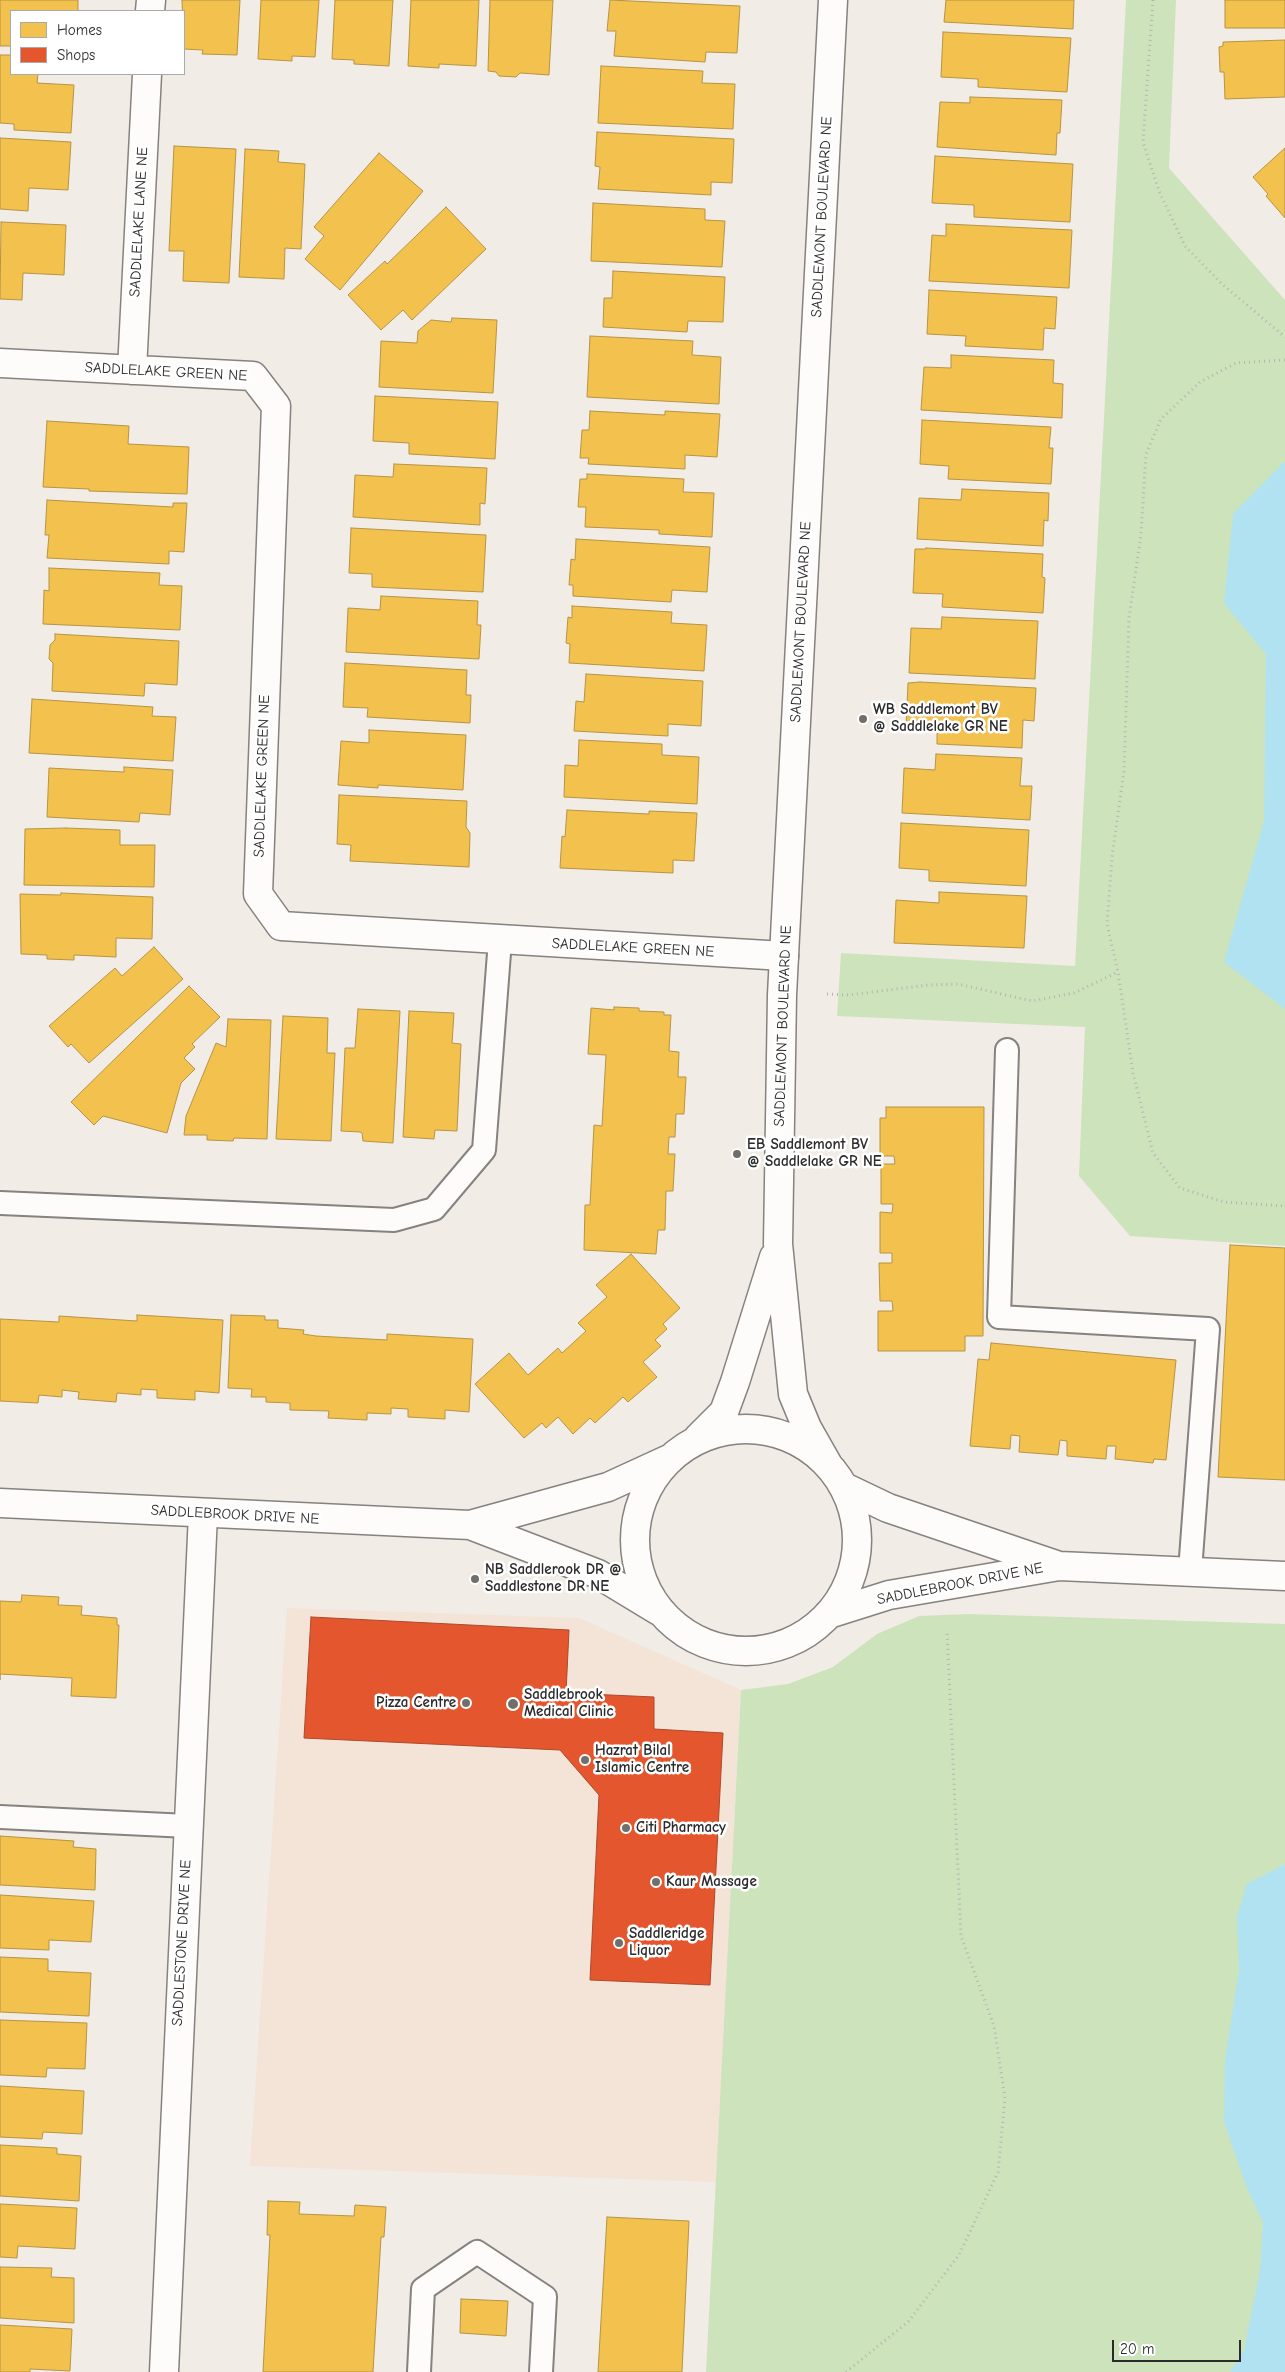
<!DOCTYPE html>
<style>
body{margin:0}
#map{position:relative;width:1285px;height:2372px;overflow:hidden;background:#f2ece6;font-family:"Comic Neue",sans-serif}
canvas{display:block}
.legend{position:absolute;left:10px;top:10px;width:175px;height:65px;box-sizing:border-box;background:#fff;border:1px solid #aaa;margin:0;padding:6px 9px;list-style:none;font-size:15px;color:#2b2b2b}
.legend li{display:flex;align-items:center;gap:10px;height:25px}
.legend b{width:25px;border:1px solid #aaa}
.scale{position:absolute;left:1112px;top:2340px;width:129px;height:22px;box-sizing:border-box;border:2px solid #2b2b2b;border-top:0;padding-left:6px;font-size:15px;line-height:18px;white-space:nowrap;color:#2b2b2b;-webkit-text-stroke:4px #fff;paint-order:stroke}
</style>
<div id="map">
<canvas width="1285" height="2372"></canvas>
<ul class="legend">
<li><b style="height:14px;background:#f2c14e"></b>Homes</li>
<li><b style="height:14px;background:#e4572e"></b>Shops</li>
</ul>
<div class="scale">20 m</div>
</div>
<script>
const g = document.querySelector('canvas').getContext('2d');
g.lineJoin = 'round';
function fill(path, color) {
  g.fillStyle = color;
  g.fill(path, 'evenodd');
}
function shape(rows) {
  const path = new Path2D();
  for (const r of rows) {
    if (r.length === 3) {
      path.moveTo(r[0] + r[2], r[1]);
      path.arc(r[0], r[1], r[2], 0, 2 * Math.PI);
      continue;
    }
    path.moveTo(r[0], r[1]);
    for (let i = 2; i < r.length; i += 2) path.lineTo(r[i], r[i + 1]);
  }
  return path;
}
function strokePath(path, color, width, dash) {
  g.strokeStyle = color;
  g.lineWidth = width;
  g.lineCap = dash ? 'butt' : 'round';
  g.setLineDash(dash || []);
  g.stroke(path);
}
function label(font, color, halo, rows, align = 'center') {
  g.font = font + ' "Comic Neue",sans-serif';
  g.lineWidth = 5;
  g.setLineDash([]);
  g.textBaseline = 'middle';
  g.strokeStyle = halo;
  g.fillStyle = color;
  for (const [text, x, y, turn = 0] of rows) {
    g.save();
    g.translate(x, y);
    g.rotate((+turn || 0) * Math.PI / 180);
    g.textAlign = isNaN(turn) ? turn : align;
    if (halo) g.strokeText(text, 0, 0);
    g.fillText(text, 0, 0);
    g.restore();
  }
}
fill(shape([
 [287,1608,579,1618,741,1690,716,2182,250,2166]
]), '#f3e4d7');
fill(shape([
 [1126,0,1176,0,1169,168,1285,300,1285,1246,1130,1236,1079,1176,1085,1027,837,1016,841,953,1075,966],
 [969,1614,1285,1624,1285,2372,706,2372,741,1690,788,1684,833,1667,877,1634,919,1616]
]), '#cde3bc');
fill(shape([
 [1285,461,1285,1009,1224,962,1264,821,1266,654,1224,603,1233,514],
 [1285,1864,1285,2372,1230,2372,1244,2350,1260,2271,1263,2223,1245,2183,1224,2122,1225,2060,1239,1970,1237,1916,1247,1884]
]), '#b1e2f2');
const homes = shape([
 [0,0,78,0,78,11,11,11,11,46,0,46,0,0],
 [182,0,240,0,237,55,202,54,203,50,184,49,182,0],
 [261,0,319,0,315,57,292,56,292,61,258,59,261,0],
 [335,0,393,0,389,66,354,64,354,60,332,59,335,0],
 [411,0,479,0,476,66,439,64,439,68,408,66,411,0],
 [490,0,553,0,549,75,520,73,516,77,499,76,496,72,488,71,490,0],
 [610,0,740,6,737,53,706,52,705,62,614,56,616,31,607,31,610,0],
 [946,0,1074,0,1073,29,944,22,946,0],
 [1225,0,1285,0,1285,28,1225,28,1225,0],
 [943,32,1071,38,1067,92,978,87,978,79,941,77,943,32],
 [1285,40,1285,97,1225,99,1224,72,1220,72,1219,47,1223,46,1223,42,1285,40],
 [0,55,11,55,11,74,38,74,37,83,74,85,71,133,14,130,14,124,0,123,0,55],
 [601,66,703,71,702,83,735,84,733,129,598,123,601,66],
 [970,97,1062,100,1060,133,1057,133,1056,155,937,147,940,102,970,103,970,97],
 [597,132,734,139,732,183,711,182,711,195,598,189,600,167,595,166,597,132],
 [0,138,71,142,68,190,29,188,28,211,0,209,0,138],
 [174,146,236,149,229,283,183,281,184,251,169,251,174,146],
 [1285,148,1285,218,1266,196,1268,194,1253,177,1285,148],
 [245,149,279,151,278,162,305,164,301,249,285,248,284,279,239,277,245,149],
 [379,153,423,191,340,290,305,259,324,236,314,227,379,153],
 [935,156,1073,164,1070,222,974,217,974,205,932,203,935,156],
 [593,203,705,209,705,220,725,221,722,267,591,261,593,203],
 [446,207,486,249,412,320,403,310,381,330,348,295,385,261,387,264,446,207],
 [1,222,66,225,64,275,23,273,22,300,0,299,1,222],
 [946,224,1072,230,1069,288,929,281,932,235,946,236,946,224],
 [613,271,725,277,723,322,688,321,687,332,603,327,604,298,612,298,613,271],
 [929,290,1057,297,1055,329,1044,328,1043,350,965,346,966,336,927,334,929,290],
 [452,318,497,320,493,393,379,387,381,341,417,343,418,331,431,320,451,322,452,318],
 [590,336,693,341,692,355,721,357,719,404,587,397,590,336],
 [951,355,1054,360,1053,383,1063,384,1062,418,921,410,924,367,951,368,951,355],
 [375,396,498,402,495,459,409,454,409,443,373,441,375,396],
 [590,411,665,415,665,411,720,414,717,457,685,455,685,469,588,464,589,458,580,458,582,430,589,430,590,411],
 [922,420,1051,427,1049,448,1053,448,1051,484,948,479,949,466,920,464,922,420],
 [47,421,129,426,128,444,189,447,187,494,89,491,89,489,43,487,47,421],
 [394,464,487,468,485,504,480,503,480,525,353,517,355,475,393,477,394,464],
 [587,474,684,479,683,492,714,493,712,537,659,534,659,530,585,527,586,507,578,507,580,479,587,479,587,474],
 [962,489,1049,493,1048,521,1044,520,1043,546,917,539,919,498,961,500,962,489],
 [47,500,173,507,173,503,187,503,184,552,169,551,169,564,47,558,49,535,45,535,47,500],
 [351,528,486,535,483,592,372,587,372,574,349,573,351,528],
 [576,539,710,547,707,592,672,590,671,602,573,596,573,585,569,585,571,559,575,560,576,539],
 [926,548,1043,554,1042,577,1045,578,1043,613,942,607,943,594,913,593,915,549,926,549,926,548],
 [49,568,160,573,159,585,182,586,180,630,43,624,44,590,49,591,49,568],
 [381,596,478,601,477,625,481,625,479,659,346,652,348,608,380,610,381,596],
 [572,606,672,612,671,623,707,625,704,671,569,663,570,644,566,643,568,617,572,618,572,606],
 [942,617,1038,621,1035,679,909,673,911,628,941,629,942,617],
 [55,634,179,641,177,685,145,683,144,696,52,691,53,663,49,659,50,645,55,640,55,634],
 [345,663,467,670,466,695,471,695,470,723,367,717,368,708,343,707,345,663],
 [586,674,703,681,701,726,668,724,668,736,574,731,576,701,584,702,586,674],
 [920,682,1036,688,1034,721,1023,720,1022,748,937,744,937,729,906,727,908,683,920,682],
 [32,699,153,707,152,716,176,717,173,761,29,753,32,699],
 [369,730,466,735,463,790,378,785,378,788,338,785,341,741,369,743,369,730],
 [579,740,662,744,662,755,699,757,697,804,564,797,565,765,578,766,579,740],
 [936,754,1022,758,1020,786,1032,786,1030,820,902,813,904,768,935,770,936,754],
 [124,767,173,770,170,815,140,813,139,822,47,817,49,768,124,772,124,767],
 [339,795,467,801,466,827,470,833,469,867,350,861,351,845,337,844,339,795],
 [567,810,649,814,649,811,697,813,694,861,673,860,673,873,560,868,562,836,565,837,567,810],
 [901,823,1029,830,1026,886,929,881,929,870,899,868,901,823],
 [66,828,120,830,120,845,155,845,154,887,24,885,25,829,66,828],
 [939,892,1027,896,1024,948,894,943,896,900,939,903,939,892],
 [61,893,153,897,152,939,116,938,116,957,74,955,74,960,47,959,47,955,21,954,20,894,61,895,61,893],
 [154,947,183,979,89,1063,71,1044,68,1047,49,1026,115,968,122,976,154,947],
 [189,986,220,1017,192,1044,195,1047,184,1058,195,1069,181,1083,167,1133,103,1116,94,1125,71,1102,189,986],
 [614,1007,639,1008,639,1011,664,1012,664,1015,671,1015,669,1051,679,1052,678,1077,686,1077,684,1114,676,1114,675,1137,669,1137,668,1154,675,1154,673,1191,666,1191,665,1230,658,1230,656,1254,584,1250,585,1205,590,1205,594,1125,602,1126,606,1055,588,1054,591,1008,614,1010,614,1007],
 [358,1009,400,1011,393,1143,363,1141,362,1133,360,1132,341,1131,345,1048,355,1048,358,1009],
 [409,1011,454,1013,452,1043,461,1044,457,1131,435,1130,434,1139,403,1137,409,1011],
 [283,1016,328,1018,327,1053,335,1053,331,1141,276,1139,283,1016],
 [228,1019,271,1020,267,1139,234,1138,233,1141,207,1140,207,1135,184,1135,186,1116,216,1043,226,1047,228,1019],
 [886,1107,984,1107,983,1336,965,1336,965,1351,878,1351,878,1311,893,1311,892,1301,880,1301,879,1263,892,1263,892,1253,880,1253,880,1212,892,1213,893,1204,881,1204,881,1164,895,1164,894,1156,880,1156,880,1118,886,1118,886,1107],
 [1230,1245,1285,1248,1285,1480,1218,1477,1230,1245],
 [631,1254,680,1308,663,1324,667,1329,655,1340,661,1346,643,1362,657,1377,628,1402,623,1397,595,1423,590,1418,573,1434,558,1417,546,1428,542,1423,524,1438,475,1384,509,1353,528,1375,558,1348,562,1353,586,1331,578,1323,607,1297,596,1285,631,1254],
 [137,1315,223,1320,219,1393,195,1391,195,1400,157,1398,157,1390,141,1389,141,1395,117,1393,116,1402,78,1399,79,1392,62,1390,62,1397,39,1395,38,1403,0,1401,0,1319,59,1322,59,1316,137,1321,137,1315],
 [231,1315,265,1316,265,1320,278,1320,278,1328,304,1330,303,1334,316,1336,387,1340,387,1334,473,1339,469,1412,445,1410,445,1419,408,1417,408,1409,391,1408,391,1414,367,1413,367,1420,328,1418,329,1411,290,1410,290,1403,266,1402,266,1397,251,1397,252,1389,228,1388,231,1315],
 [991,1343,1176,1360,1166,1460,1154,1459,1153,1463,1115,1459,1116,1446,1107,1446,1106,1459,1067,1456,1067,1441,1060,1440,1058,1455,1019,1452,1020,1436,1011,1435,1010,1449,970,1446,978,1359,989,1360,991,1343],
 [22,1595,59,1597,58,1605,82,1606,81,1615,117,1618,117,1625,119,1625,116,1698,71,1696,72,1678,0,1674,0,1680,0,1601,21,1602,22,1595],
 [0,1836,74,1841,73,1847,96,1849,95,1890,0,1885,0,1836],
 [0,1895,94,1901,91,1942,49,1940,49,1950,0,1948,0,1895],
 [0,1957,48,1959,48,1971,91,1973,89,2016,0,2012,0,1957],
 [0,2020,87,2023,85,2069,47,2068,46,2077,0,2075,0,2020],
 [0,2086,84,2091,82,2134,43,2132,42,2139,0,2137,0,2086],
 [0,2145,57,2148,57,2154,81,2156,79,2201,0,2196,0,2145],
 [268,2201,300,2202,299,2214,354,2216,355,2205,386,2207,384,2237,381,2237,373,2372,263,2372,270,2235,267,2235,268,2201],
 [0,2204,77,2208,75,2249,18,2246,17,2258,0,2257,0,2204],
 [607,2217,689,2221,682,2372,598,2372,607,2217],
 [0,2267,52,2268,51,2277,74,2278,74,2323,0,2318,0,2267],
 [461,2299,508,2301,506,2336,460,2333,461,2299],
 [0,2325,72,2329,70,2371,30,2369,30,2372,0,2372,0,2325]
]);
fill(homes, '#f2c14e');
strokePath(homes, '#b69444', 1);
const shops = shape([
 [311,1617,569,1630,566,1693,654,1697,654,1729,723,1733,710,1985,590,1980,599,1795,560,1750,304,1738,311,1617]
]);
fill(shops, '#e4572e');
strokePath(shops, '#ac4a2d', 1);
const lane = shape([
 [1007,1050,999,1317,1208,1329,1190,1571],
 [0,1203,394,1220,434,1209,484,1150,500,940],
 [0,1817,188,1826],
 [419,2372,423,2289,477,2252,545,2297,541,2372]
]);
const street = shape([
 [150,11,151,0],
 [0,363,253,376,276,406,258,894,281,926,784,956],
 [132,370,147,74],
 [164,2372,203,1514]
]);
const secondary = shape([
 [746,1540,111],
 [698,1438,724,1412,735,1382,774,1257],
 [828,1465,807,1428,793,1394,778,1244,782,995,833,0],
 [844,1487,888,1508,1056,1565],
 [0,1503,470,1525,608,1487,669,1459],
 [470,1525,598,1574,659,1611],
 [832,1613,889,1595,1059,1566,1285,1576]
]);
strokePath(lane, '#85827f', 26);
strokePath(street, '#85827f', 31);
strokePath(secondary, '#85827f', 31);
strokePath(shape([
 [1153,0,1143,142,1159,191,1185,246,1222,284,1285,337],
 [1285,360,1236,363,1200,382,1161,419,1146,454,1141,534,1129,618,1124,771,1112,857,1107,924,1118,972,1133,1073,1153,1153,1180,1188,1224,1202,1285,1206],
 [827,994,849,995,928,985,958,984,1032,1001,1074,993,1118,972],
 [846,2372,908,2322,959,2255,998,2172,1005,2098,994,2026,961,1936,947,1630]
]), '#b5b4b3', 3, [1, 4]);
strokePath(lane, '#fdfcfb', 22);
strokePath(street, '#fdfcfb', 28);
strokePath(secondary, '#fdfcfb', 28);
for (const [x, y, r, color] of [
 [863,719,5,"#716f6c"],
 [737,1154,5,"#716f6c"],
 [475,1579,5,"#716f6c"],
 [466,1703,5,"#716f6c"],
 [513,1704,6,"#716f6c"],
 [585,1760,5,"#716f6c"],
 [626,1828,5,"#716f6c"],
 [656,1882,5,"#716f6c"],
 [619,1943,5,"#716f6c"]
]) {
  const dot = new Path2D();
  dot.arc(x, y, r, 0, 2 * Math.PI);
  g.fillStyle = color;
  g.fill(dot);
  strokePath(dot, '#fff', 2);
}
label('15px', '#2b2b2b', '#fff', [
 ["SADDLEMONT BOULEVARD NE",822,217,-87],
 ["SADDLELAKE LANE NE",139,222,-87],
 ["SADDLELAKE GREEN NE",166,372,3],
 ["SADDLEMONT BOULEVARD NE",801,622,-87],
 ["SADDLELAKE GREEN NE",262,776,-88],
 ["SADDLELAKE GREEN NE",633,948,3],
 ["SADDLEMONT BOULEVARD NE",783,1026,-88],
 ["SADDLEBROOK DRIVE NE",235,1515,3],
 ["SADDLEBROOK DRIVE NE",960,1584,-11],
 ["SADDLESTONE DRIVE NE",182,1943,-87]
]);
label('bold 15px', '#2b2b2b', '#fff', [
 ["WB Saddlemont BV",873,710],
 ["@ Saddlelake GR NE",873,727],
 ["EB Saddlemont BV",747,1145],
 ["@ Saddlelake GR NE",747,1162],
 ["NB Saddlerook DR @",485,1570],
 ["Saddlestone DR NE",485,1587],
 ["Saddlebrook",524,1695],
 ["Medical Clinic",524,1712],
 ["Pizza Centre",456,1703,"right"],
 ["Hazrat Bilal",595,1751],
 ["Islamic Centre",595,1768],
 ["Citi Pharmacy",636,1828],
 ["Kaur Massage",666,1882],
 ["Saddleridge",629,1934],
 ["Liquor",629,1951]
], 'left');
</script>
